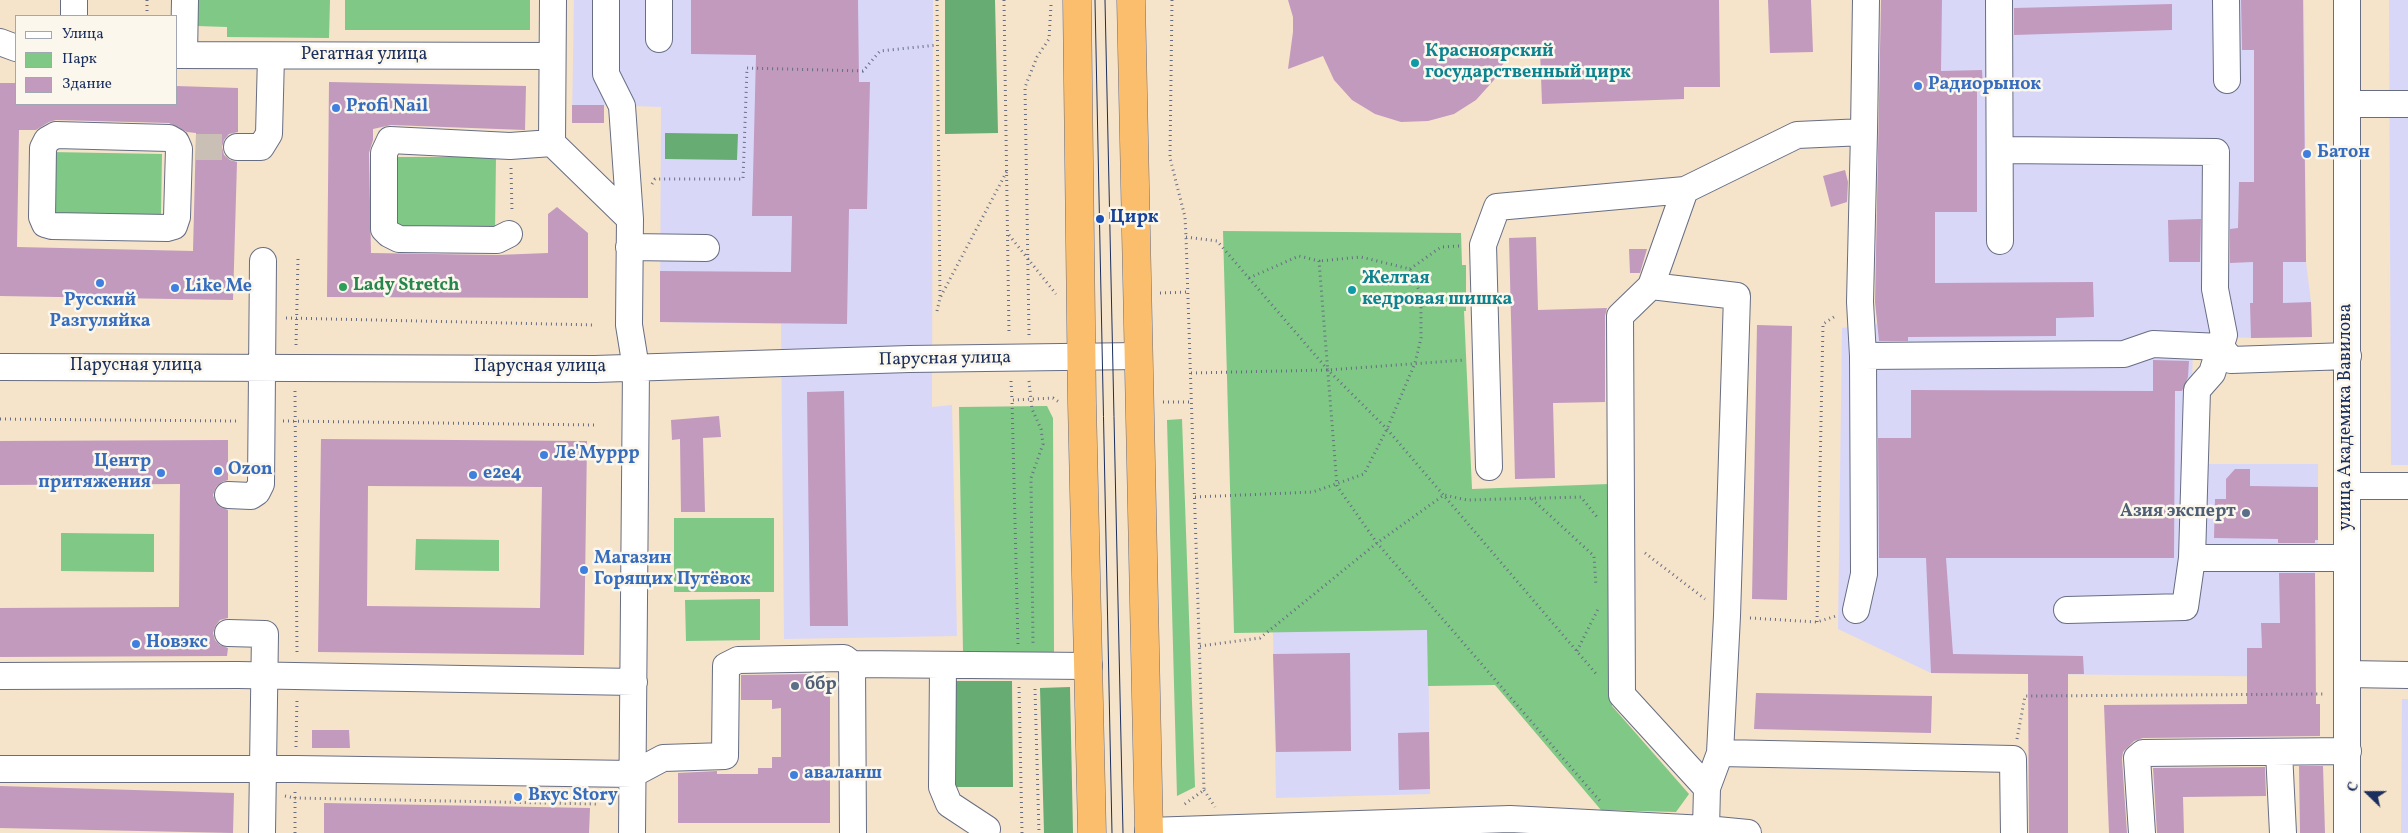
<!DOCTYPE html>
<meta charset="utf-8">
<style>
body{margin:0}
#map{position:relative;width:2408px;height:833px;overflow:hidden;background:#f5e3ca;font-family:Vollkorn,serif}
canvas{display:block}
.legend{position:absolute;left:15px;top:15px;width:162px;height:90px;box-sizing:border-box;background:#fbf7ec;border:1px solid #a1a7b3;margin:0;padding:6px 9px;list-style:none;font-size:15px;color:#1b2f5e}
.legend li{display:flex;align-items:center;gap:10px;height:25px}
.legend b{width:25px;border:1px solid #a1a7b3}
.north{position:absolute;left:2343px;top:768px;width:50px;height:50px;-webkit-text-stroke:4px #fbf7ec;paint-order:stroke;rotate:292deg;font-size:14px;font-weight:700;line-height:20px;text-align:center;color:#1b2f5e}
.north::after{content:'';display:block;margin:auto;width:18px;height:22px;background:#1b2f5e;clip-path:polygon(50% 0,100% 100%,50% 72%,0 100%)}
</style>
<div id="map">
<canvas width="2408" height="833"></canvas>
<ul class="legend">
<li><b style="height:6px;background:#fff"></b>Улица</li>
<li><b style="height:14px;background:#7fc885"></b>Парк</li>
<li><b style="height:14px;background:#c19abe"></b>Здание</li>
</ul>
<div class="north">С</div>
</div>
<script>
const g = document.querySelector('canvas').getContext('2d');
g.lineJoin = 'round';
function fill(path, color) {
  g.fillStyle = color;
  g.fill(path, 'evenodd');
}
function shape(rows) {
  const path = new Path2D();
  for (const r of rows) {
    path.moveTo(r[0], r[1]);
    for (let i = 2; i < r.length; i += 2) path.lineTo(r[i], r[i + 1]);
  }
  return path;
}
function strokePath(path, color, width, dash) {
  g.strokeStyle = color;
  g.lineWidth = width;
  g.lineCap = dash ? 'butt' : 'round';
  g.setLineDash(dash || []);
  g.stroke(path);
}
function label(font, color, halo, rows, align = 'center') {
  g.font = font + ' Vollkorn,serif';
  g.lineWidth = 5;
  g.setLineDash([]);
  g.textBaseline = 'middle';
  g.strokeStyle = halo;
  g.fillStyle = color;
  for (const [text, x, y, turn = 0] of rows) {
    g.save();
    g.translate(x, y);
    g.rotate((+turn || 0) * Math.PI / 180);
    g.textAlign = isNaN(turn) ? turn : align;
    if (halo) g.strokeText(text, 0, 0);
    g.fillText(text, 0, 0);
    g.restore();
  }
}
fill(shape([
 [574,0,933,0,932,407,952,405,957,636,784,639,781,324,660,322,661,107,604,105,604,123,572,123],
 [1898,0,2304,0,2306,262,2311,302,2312,337,2251,338,2193,335,2191,464,2318,464,2318,540,2315,566,2316,677,1931,673,1838,629,1842,328,1870,324,1895,323],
 [2389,0,2408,0,2408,465,2391,465],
 [1428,630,1430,794,1276,798,1273,632],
 [2402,699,2408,699,2408,833,2401,833]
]), '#d9d7f8');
fill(shape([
 [197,0,330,0,329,38,227,37,227,27,197,26],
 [345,0,530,0,530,30,345,30],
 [50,152,162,154,161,215,48,214],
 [394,157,496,157,495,232,394,231],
 [1223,231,1461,233,1462,265,1466,265,1466,311,1464,311,1472,489,1609,484,1612,706,1689,794,1676,812,1601,810,1495,685,1428,686,1427,630,1234,633],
 [1047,406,1053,418,1054,652,963,652,959,407],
 [1182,419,1195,787,1177,796,1167,420],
 [674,518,774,518,774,592,674,592],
 [61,533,154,534,154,572,61,571],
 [416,539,499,540,499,571,415,570],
 [760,599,760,640,686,641,685,600]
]), '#7fc885');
fill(shape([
 [945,0,995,0,998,133,945,134],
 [665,133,738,134,737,160,665,159],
 [949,681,1012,681,1013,787,950,787],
 [1070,687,1073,833,1044,833,1040,688]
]), '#67ac72');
fill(shape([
 [691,0,858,0,859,82,870,82,867,209,849,209,847,324,660,322,660,271,791,272,792,216,752,216,756,55,691,54],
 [1288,0,1719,0,1720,87,1684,87,1684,99,1542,104,1540,50,1511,50,1494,80,1476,100,1454,114,1428,121,1401,122,1375,114,1352,100,1334,80,1323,56,1288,69,1293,32,1293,17],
 [1768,0,1811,0,1813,52,1770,53],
 [1881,0,1942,0,1941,71,1982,70,1983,88,1977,89,1977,212,1935,212,1935,283,2093,282,2094,317,2056,318,2056,336,1908,337,1908,341,1879,341,1875,302],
 [2241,0,2303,0,2306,262,2283,262,2283,303,2311,302,2312,337,2251,338,2250,303,2253,303,2253,262,2230,263,2230,229,2238,228,2239,182,2254,182,2254,50,2242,50],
 [2172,4,2172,30,2014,35,2014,8],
 [329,82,526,86,525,130,391,125,373,129,373,140,369,153,371,253,497,255,548,253,548,214,557,207,588,233,588,298,327,297],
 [0,83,16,83,16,104,176,104,176,86,238,88,238,132,229,134,224,140,222,147,224,155,230,160,237,162,233,300,0,296],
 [56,120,169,123,187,132,196,133,193,251,17,247,19,130,36,130,49,122],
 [572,105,604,105,604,123,572,123],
 [1845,170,1848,182,1847,202,1831,207,1823,176],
 [2201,219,2200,262,2169,262,2168,220],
 [1536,237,1538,310,1607,308,1605,316,1605,402,1553,403,1555,478,1515,479,1509,238],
 [1629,249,1647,249,1640,273,1630,273],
 [1757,325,1792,326,1787,600,1752,599],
 [2153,360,2189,361,2188,377,2182,391,2175,391,2174,558,1946,558,1953,654,2083,656,2084,674,2068,674,2068,833,2029,833,2028,674,1931,673,1926,558,1879,558,1878,438,1911,438,1911,390,2153,391],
 [844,391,848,626,810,626,807,392],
 [719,416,721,437,703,438,705,512,681,512,680,439,672,440,671,420],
 [321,439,587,441,584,655,318,652],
 [368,486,542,487,540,608,367,606],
 [228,440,228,480,222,482,216,487,213,495,215,501,220,507,228,510,228,618,220,620,216,625,213,633,215,640,220,645,228,648,227,656,0,657,0,608,179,607,180,484,0,485,0,441],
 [2235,469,2250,469,2250,486,2318,487,2318,540,2315,540,2315,543,2278,543,2278,539,2214,538,2215,499,2226,499,2226,479],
 [2279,573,2315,573,2316,704,2320,704,2320,736,2143,738,2134,741,2123,752,2122,759,2127,833,2109,833,2104,705,2247,704,2247,648,2262,648,2261,623,2280,623],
 [1350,653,1351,751,1276,752,1273,654],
 [812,674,812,677,830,677,830,823,678,823,678,773,717,771,717,774,758,774,758,768,772,768,772,757,781,757,781,708,772,709,772,700,741,700,741,675],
 [1756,693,1932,696,1931,733,1754,729],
 [312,730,349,730,350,748,312,748],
 [1429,732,1430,789,1399,790,1398,733],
 [2299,766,2323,766,2325,833,2300,833],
 [2265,767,2266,796,2183,797,2184,833,2157,833,2153,768],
 [0,786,234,793,233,833,0,828],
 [324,803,590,808,589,833,324,833]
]), '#c19abe');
strokePath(shape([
 [196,147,237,147]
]), '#c9bfb4', 26, [26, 13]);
const minor = shape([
 [553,0,552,143,630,219,629,325,636,368,632,833],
 [606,0,606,74,622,106,630,219],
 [1999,0,2000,241],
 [2226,0,2227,80],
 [2347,0,2347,833],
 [74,16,74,0],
 [659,39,659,0],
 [0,42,16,48],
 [176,55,552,56],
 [184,55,185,0],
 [2347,104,2408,104],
 [56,135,169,138,176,142,179,149,177,217,174,226,167,228,52,226,45,224,42,217,43,148,47,140,56,135],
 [237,147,261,147,269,134,271,56],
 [2001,150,2216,152,2215,289,2224,335,2212,373,2197,390,2192,558,2185,607,2067,610],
 [509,234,497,240,399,239,389,234,384,229,384,153,390,140,510,146,552,143],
 [629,247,706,248],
 [1651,286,1737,296,1727,616,1720,753],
 [1863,356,2124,354,2153,344,2221,347,2231,360,2348,356],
 [0,367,595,369,909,359,1138,356],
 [1489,467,1483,245,1497,207,1685,190],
 [2347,486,2408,486],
 [228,495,251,496,257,492,261,484,263,261],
 [2192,558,2347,558],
 [1856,610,1864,574,1863,356,1860,302,1864,132],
 [228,633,265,634,262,833],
 [852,664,853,833],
 [943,666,942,787,949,804,987,829],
 [2347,674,2408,675],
 [0,676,238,675,634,682],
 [2279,752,2283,833],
 [0,769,296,769,633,774,663,758,725,756,726,666,738,660,844,658,852,664,1089,666],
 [1707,788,1622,695,1620,316,1651,286,1685,190,1797,135,1864,132,1866,0],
 [1706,829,1707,788,1720,753,2013,759,2014,833],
 [1148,831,1510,819,1706,829,1748,833],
 [2142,833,2137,758,2143,753,2348,751]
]);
const highway = shape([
 [1077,0,1082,403,1092,833],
 [1131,0,1149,833]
]);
strokePath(minor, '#676e84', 28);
strokePath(highway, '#676e84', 29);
strokePath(shape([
 [937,0,940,298],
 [1004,0,1009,334],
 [1172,0,1170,158,1185,217,1186,237,1204,790,1182,806],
 [147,16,147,0],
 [511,168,512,212],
 [652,184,655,179,743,179,747,68,863,71,880,51,937,45],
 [1009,235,1056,294],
 [1186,237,1217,241,1328,370,1387,429,1598,676],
 [1410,269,1441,247,1460,246],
 [1249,278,1299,256,1319,261,1337,486,1377,543,1600,801],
 [1160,293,1187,292],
 [937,311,940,298,1007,171],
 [286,318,595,325],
 [1029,335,1025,87,1037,57,1049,39,1051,5],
 [296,345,298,259],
 [1191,373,1328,370,1465,360],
 [1011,381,1012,400],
 [1029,381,1032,409,1041,429,1043,444,1031,478,1033,643],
 [295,391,297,655],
 [1163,402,1191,402],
 [0,419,239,421],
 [283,421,595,425],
 [1195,497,1313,492,1364,474,1387,429,1415,363,1421,338,1421,295,1410,269,1361,257,1319,261],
 [1532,499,1594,556,1596,586],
 [1645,553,1705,599],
 [1750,618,1817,622,1836,616],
 [1817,622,1823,324,1837,315],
 [1018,644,1012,400,1053,398,1059,402],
 [1200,646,1260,638,1377,543,1444,495,1467,500,1581,497,1597,517],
 [1577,651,1598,609],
 [1019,687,1022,833],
 [1035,689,1039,833],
 [2017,739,2025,696,2326,694],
 [296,747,297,699],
 [1204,790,1215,807],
 [285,796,295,798,597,804],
 [295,833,295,791]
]), '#676e84', 3, [1, 4]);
strokePath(minor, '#fff', 26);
strokePath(highway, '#fabe6d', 28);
strokePath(shape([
 [1095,0,1112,833],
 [1105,0,1123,833]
]), '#1b2f5e', 1);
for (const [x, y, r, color] of [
 [1415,63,5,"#0f9aa8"],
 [1918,86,5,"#3f7fe0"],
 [336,108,5,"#3f7fe0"],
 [2307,154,5,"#3f7fe0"],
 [1100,219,5,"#1a4fb4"],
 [100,283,5,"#3f7fe0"],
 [343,287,5,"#2e9e5b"],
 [175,288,5,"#3f7fe0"],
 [1352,290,5,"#0f9aa8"],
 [544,455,5,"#3f7fe0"],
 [218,471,5,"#3f7fe0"],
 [161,473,5,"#3f7fe0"],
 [473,475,5,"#3f7fe0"],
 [2246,513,5,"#5c6f8a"],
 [584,570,5,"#3f7fe0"],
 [136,644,5,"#3f7fe0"],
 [795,686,5,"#5c6f8a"],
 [794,775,5,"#3f7fe0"],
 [518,797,5,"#3f7fe0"]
]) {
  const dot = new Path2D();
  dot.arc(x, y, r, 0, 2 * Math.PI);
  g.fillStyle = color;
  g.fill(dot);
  strokePath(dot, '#fbf7ec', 2);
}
label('bold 18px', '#0d838f', '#fbf7ec', [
 ["Красноярский",1425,53],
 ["государственный цирк",1425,74],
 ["Желтая",1362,280],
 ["кедровая шишка",1362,301]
], 'left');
label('18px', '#1b2f5e', '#fbf7ec', [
 ["Регатная улица",364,56],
 ["Парусная улица",945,360,-1],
 ["Парусная улица",136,367],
 ["Парусная улица",540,368],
 ["улица Академика Вавилова",2347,417,-90]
]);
label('bold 18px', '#366cbe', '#fbf7ec', [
 ["Радиорынок",1928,86],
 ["Profi Nail",346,108],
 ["Батон",2317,154],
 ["Like Me",185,288],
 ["Русский",100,302,"center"],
 ["Разгуляйка",100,323,"center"],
 ["Ле'Муррр",554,455],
 ["Центр",151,463,"right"],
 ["притяжения",151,484,"right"],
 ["Ozon",228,471],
 ["е2е4",483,475],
 ["Магазин",594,560],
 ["Горящих Путёвок",594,581],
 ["Новэкс",146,644],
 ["аваланш",804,775],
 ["Вкус Story",528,797]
], 'left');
label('bold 18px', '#164399', '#fbf7ec', [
 ["Цирк",1110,219]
], 'left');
label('bold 18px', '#27864d', '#fbf7ec', [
 ["Lady Stretch",353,287]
], 'left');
label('bold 18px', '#4e5e75', '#fbf7ec', [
 ["Азия эксперт",2236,513],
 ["ббр",805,686,"left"]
], 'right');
</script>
